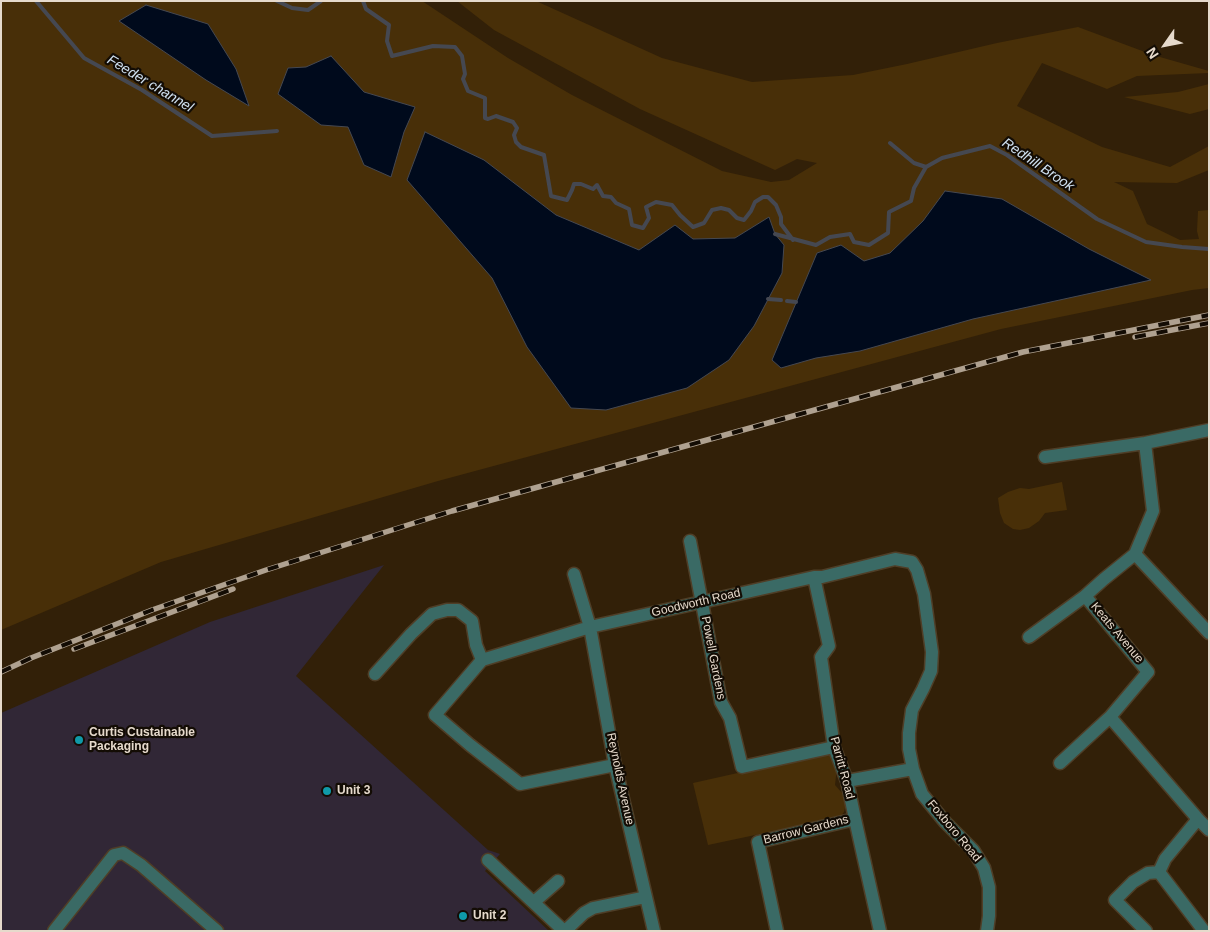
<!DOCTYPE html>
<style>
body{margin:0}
#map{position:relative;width:1210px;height:932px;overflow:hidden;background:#322008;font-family:Arial,sans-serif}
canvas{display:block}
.frame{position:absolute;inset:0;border:2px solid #e6dacc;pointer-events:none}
.north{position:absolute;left:1140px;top:20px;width:50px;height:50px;-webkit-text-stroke:4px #130c04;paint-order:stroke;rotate:237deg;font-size:14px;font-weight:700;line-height:20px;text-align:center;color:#e6dacc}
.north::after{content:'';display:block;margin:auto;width:18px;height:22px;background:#e6dacc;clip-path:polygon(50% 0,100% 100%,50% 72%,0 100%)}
</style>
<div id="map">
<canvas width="1210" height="932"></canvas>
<div class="frame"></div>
<div class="north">N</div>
</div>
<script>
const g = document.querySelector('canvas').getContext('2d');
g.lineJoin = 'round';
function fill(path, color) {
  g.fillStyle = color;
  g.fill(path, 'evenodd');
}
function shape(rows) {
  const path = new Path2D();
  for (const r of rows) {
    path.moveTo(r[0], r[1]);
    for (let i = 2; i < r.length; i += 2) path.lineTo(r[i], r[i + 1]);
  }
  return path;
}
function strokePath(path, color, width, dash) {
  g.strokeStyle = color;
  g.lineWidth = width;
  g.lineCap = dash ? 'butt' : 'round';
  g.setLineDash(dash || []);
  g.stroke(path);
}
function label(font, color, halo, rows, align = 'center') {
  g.font = font + ' Arial,sans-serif';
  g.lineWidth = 4.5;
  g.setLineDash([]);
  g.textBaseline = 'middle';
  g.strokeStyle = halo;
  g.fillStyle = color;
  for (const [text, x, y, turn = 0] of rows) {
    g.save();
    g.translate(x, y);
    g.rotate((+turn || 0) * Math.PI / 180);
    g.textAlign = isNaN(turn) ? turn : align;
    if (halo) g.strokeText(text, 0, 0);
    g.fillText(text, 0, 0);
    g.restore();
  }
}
fill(shape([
 [384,565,296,676,488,850,500,854,485,871,549,931,1,931,1,713,210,622]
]), '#312736');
fill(shape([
 [1,1,422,1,508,58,572,95,722,171,771,182,789,180,817,163,797,159,775,170,640,109,494,30,457,1,536,1,662,58,752,82,853,75,907,64,997,43,1078,27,1153,55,1209,71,1209,73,1137,76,1107,89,1042,63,1017,106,1102,147,1170,167,1209,146,1209,170,1177,183,1114,182,1133,191,1147,224,1180,240,1199,239,1197,231,1198,211,1209,210,1209,288,1192,290,1001,329,438,481,161,562,1,630],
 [1209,84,1209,109,1190,114,1124,97,1178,92],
 [1062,482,1067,510,1045,513,1039,521,1029,528,1020,530,1013,529,1004,523,1000,513,998,498,1008,492,1020,488,1029,489],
 [827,753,833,757,837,767,835,785,842,793,846,804,844,812,840,817,708,845,693,783]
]), '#482f08');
const water = shape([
 [146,5,208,24,236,69,249,106,206,80,119,21,146,5],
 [331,56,364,92,415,107,404,132,391,177,364,165,348,127,321,125,278,94,288,68,306,67,331,56],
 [425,132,484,160,556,215,639,250,675,225,693,239,735,238,769,217,775,234,784,245,782,273,754,326,729,360,687,388,606,410,571,408,527,347,492,278,407,180,425,132],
 [945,191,1002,199,1089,249,1151,280,973,319,860,351,816,358,781,368,772,360,817,253,841,245,864,261,890,253,923,221,945,191]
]);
fill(water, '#000a1c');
strokePath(water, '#454851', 1);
strokePath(shape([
 [36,1,84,58,142,90,212,136,277,131],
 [277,1,292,8,308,10,321,1],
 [363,1,366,9,389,25,387,41,392,56,433,46,455,47,462,56,465,74,463,79,468,91,485,98,485,118,488,119,496,116,513,122,517,128,514,135,516,142,521,147,544,155,551,196,567,200,572,190,574,184,581,184,593,189,597,185,603,196,611,197,616,203,629,209,632,225,643,228,649,218,646,207,656,202,672,205,680,215,693,227,704,223,712,210,721,208,729,210,737,218,744,220,751,211,755,202,763,197,768,197,776,205,781,217,781,224,793,240],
 [890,143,914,163,926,167],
 [775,234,816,245,830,237,850,234,854,242,869,245,888,233,889,212,911,201,914,188,926,167,942,158,990,146,1007,155,1097,219,1146,242,1182,247,1209,249],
 [768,299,781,300],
 [787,301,796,302]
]), '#454851', 4);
const minor = shape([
 [1145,443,1153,511,1135,554,1209,633],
 [1045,457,1145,443,1209,430],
 [690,541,721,702,730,718,742,767,834,747],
 [1135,554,1104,579,1085,596,1148,672,1110,717,1198,819,1165,859,1159,872,1204,931],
 [574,574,590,627,615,765,654,931],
 [814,577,829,646,821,657,834,747,847,781,855,819,880,931],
 [1029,637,1085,596],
 [482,660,435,715,470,745,520,784,615,765],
 [375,674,411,634,432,614,447,610,458,610,472,621,476,645,482,660,590,627,814,577,822,577,895,559,912,562,917,570,924,594,932,652,931,671,923,689,912,710,909,733,909,749,913,769,922,794,945,822,973,850,984,868,989,887,989,916,987,931],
 [1060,763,1110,717],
 [847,781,913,769],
 [1198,819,1209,830],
 [488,860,564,931],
 [534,902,558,881],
 [54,931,114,855,123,853,141,865,217,931],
 [565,931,584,913,593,908,646,897],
 [777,931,758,842,855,819],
 [1146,931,1115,900,1133,882,1148,873,1159,872]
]);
strokePath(minor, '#4f3e27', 15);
strokePath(minor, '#3a6a65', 12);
const rail = shape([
 [1135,337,1209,323],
 [74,649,233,589],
 [1,672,31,658,152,610,266,570,452,511,1023,352,1209,315]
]);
strokePath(rail, '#afa190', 5.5);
strokePath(rail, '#130c04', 4, [11]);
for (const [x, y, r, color] of [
 [79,740,5,"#0f9aa8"],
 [327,791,5,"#0f9aa8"],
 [463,916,5,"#0f9aa8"]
]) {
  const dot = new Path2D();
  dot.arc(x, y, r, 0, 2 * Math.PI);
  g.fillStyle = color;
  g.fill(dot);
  strokePath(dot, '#130c04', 2);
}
label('12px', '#e6dacc', '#130c04', [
 ["Goodworth Road",696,603,-13],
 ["Keats Avenue",1117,633,50],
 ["Powell Gardens",713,658,79],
 ["Parritt Road",842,768,75],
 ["Reynolds Avenue",620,779,78],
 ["Barrow Gardens",806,830,-14],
 ["Foxboro Road",954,831,50]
]);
label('bold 12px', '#e6dacc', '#130c04', [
 ["Curtis Custainable",89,733],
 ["Packaging",89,747],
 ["Unit 3",337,791],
 ["Unit 2",473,916]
], 'left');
label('italic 14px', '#d0e1f1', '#130c04', [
 ["Feeder channel",150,84,31],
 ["Redhill Brook",1038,165,34]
]);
</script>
